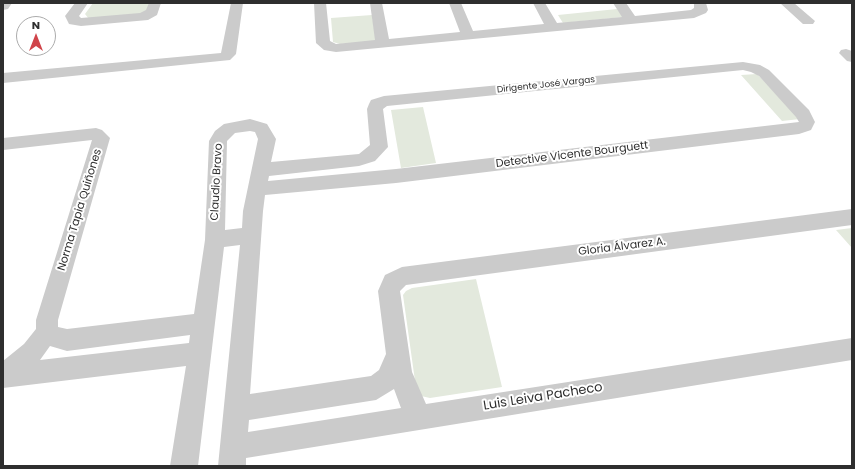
<!DOCTYPE html>
<meta charset="utf-8">
<style>
body{margin:0}
#map{position:relative;width:855px;height:469px;overflow:hidden;background:#fff;font-family:Poppins,sans-serif}
canvas{display:block}
.frame{position:absolute;inset:0;border:4px solid #2e2e2e;pointer-events:none}
.north{position:absolute;left:16px;top:16px;width:40px;height:40px;box-sizing:border-box;background:#fff;border:1px solid #ababab;border-radius:50%;rotate:0deg;font-size:11px;font-weight:700;line-height:16px;text-align:center;color:#2e2e2e}
.north::after{content:'';display:block;margin:auto;width:14px;height:18px;background:#d0444a;clip-path:polygon(50% 0,100% 100%,50% 72%,0 100%)}
</style>
<div id="map">
<canvas width="855" height="469"></canvas>
<div class="frame"></div>
<div class="north">N</div>
</div>
<script>
const g = document.querySelector('canvas').getContext('2d');
g.lineJoin = 'round';
function fill(path, color) {
  g.fillStyle = color;
  g.fill(path, 'evenodd');
}
function shape(rows) {
  const path = new Path2D();
  for (const r of rows) {
    path.moveTo(r[0], r[1]);
    for (let i = 2; i < r.length; i += 2) path.lineTo(r[i], r[i + 1]);
  }
  return path;
}
function label(font, color, halo, rows, align = 'center') {
  g.font = font + ' Poppins,sans-serif';
  g.lineWidth = 4;
  g.setLineDash([]);
  g.textBaseline = 'middle';
  g.strokeStyle = halo;
  g.fillStyle = color;
  for (const [text, x, y, turn = 0] of rows) {
    g.save();
    g.translate(x, y);
    g.rotate((+turn || 0) * Math.PI / 180);
    g.textAlign = isNaN(turn) ? turn : align;
    if (halo) g.strokeText(text, 0, 0);
    g.fillText(text, 0, 0);
    g.restore();
  }
}
fill(shape([
 [93,3,151,3,148,12,141,15,89,19,85,14],
 [617,9,623,17,563,23,558,15],
 [372,15,376,41,340,44,333,42,331,18],
 [757,74,800,119,782,121,741,75],
 [423,107,436,163,401,168,391,110],
 [852,228,852,248,836,230],
 [476,279,502,387,430,398,421,396,416,388,403,295,406,291,412,288]
]), '#e3e9dd');
fill(shape([
 [3,3,12,3,8,9,3,10,3,3],
 [75,3,88,3,79,16,81,18,140,13,146,10,149,3,161,3,157,15,148,20,81,26,69,24,65,16,75,3],
 [231,3,243,3,236,54,230,60,3,83,3,73,221,53,231,3],
 [314,3,326,3,330,41,336,44,375,40,370,3,382,3,389,39,460,32,449,3,461,3,473,31,544,24,533,3,545,3,557,23,622,17,613,3,626,3,635,16,691,10,694,8,694,3,706,3,708,10,706,13,694,18,336,52,324,50,316,43,314,3],
 [780,3,794,3,815,21,813,24,803,24,780,3],
 [846,49,852,51,852,62,847,61,839,53,841,50,846,49],
 [743,62,760,65,769,70,809,110,815,122,811,130,799,134,396,183,265,195,263,211,250,394,371,376,379,370,386,354,378,291,385,275,402,267,852,209,852,225,406,285,400,291,412,372,426,404,852,338,852,360,246,458,246,466,218,466,240,245,224,247,198,466,170,466,186,366,3,388,3,361,24,344,36,329,36,320,92,140,3,150,3,138,96,128,102,130,110,138,58,320,58,327,67,329,194,314,205,240,209,141,215,131,224,124,250,119,267,124,276,139,271,162,359,154,370,145,367,109,369,104,371,100,384,96,743,62],
 [743,70,751,72,759,76,796,117,799,122,396,169,268,181,269,176,359,166,375,161,388,147,383,109,387,106,743,70],
 [250,131,255,132,258,139,243,211,242,228,225,230,227,141,235,133,250,131],
 [190,335,189,343,40,360,50,346,67,351,190,335],
 [394,389,401,408,248,432,249,420,376,400,394,389]
]), '#cbcbcb');
label('9px', '#2e2e2e', '#fff', [
 ["Dirigente José Vargas",546,85,-6]
]);
label('11px', '#2e2e2e', '#fff', [
 ["Detective Vicente Bourguett",572,155,-7],
 ["Claudio Bravo",217,182,-87],
 ["Norma Tapia Quiñones",80,210,-73],
 ["Gloria Álvarez A.",622,247,-7]
]);
label('13px', '#2e2e2e', '#fff', [
 ["Luis Leiva Pacheco",543,397,-9]
]);
</script>
